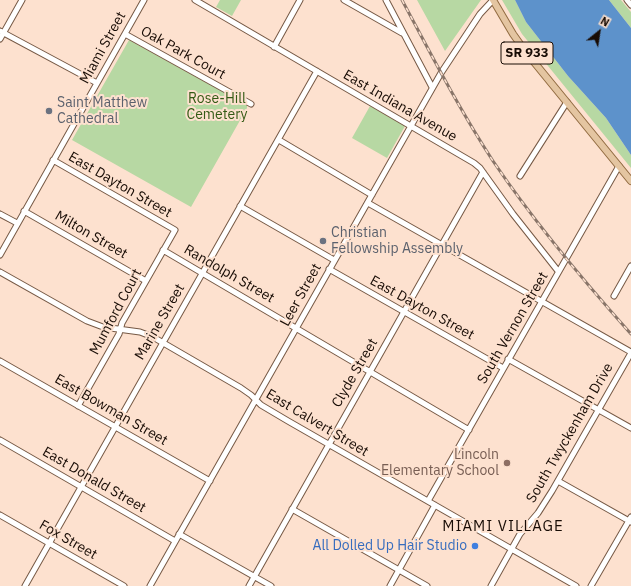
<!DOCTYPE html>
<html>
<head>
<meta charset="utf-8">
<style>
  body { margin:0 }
  #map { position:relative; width:631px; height:586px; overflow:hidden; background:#fde1cf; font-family:"IBM Plex Sans",sans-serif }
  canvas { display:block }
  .north { position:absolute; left:579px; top:12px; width:40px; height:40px; -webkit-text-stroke:3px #fde1cf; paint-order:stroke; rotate:30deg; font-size:11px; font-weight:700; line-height:16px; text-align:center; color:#180c05 }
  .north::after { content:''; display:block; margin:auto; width:14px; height:18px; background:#180c05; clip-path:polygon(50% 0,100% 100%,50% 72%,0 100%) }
</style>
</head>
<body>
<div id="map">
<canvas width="631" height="586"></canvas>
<div class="north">N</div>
</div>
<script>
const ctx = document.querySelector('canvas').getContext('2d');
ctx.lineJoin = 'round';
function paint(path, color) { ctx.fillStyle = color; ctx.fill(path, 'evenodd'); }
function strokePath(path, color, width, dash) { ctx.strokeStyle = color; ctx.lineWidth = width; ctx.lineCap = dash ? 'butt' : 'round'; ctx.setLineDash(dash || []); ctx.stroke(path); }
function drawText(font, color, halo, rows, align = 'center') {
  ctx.font = font + ' "IBM Plex Sans",sans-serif'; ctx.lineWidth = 4; ctx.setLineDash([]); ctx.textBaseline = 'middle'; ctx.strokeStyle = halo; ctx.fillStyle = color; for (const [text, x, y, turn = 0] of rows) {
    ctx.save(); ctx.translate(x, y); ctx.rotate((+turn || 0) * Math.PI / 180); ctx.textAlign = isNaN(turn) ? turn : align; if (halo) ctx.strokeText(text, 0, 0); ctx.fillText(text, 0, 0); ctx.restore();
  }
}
paint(new Path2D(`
  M220,0H241L232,16L216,7Z
  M417,0H481L445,51Z
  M502,0H515L526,22L568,76L606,118L631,155V168L522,34Z
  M609,0H621L631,12V28Z
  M129,40L247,105V108L191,207L72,140Z
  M370,106L405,126L387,158L352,138Z`), '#b7d8a3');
paint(new Path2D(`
  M515,0H609L631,28V155L606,118L568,76L526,22Z`), '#5d92cb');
const minor = new Path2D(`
  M195,0L474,163L480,168L513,214L558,271
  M344,0L402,33
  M386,0L432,87
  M627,0L631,5
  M0,31L97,83
  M125,34L251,104
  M0,39L22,0
  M274,47L300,0
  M279,140L372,195
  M53,160L175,230L122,323L119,334L78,406
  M520,176L567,102
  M368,203L631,352
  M240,206L334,260
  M24,211L146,281
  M0,214L17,223
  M163,250L469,430
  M0,255L144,0
  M329,269L503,368
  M0,272L87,321L103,327L140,332L153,337L241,388L251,395L261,405L288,421L576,586
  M614,296L631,266
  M508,359L631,428
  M0,361L210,481
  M0,440L175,541
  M558,481L631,522
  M428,501L619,166
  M292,509L427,586
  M0,515L124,586
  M179,534L271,586
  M25,586L317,71
  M150,586L441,73L480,14L493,0
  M249,586L483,172
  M390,586L435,505
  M491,586L520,534L538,513L552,491L631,353
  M591,586L631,517`);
const major = new Path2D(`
  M493,0L513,34L525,51L631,181`);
strokePath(minor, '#765945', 7);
strokePath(major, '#916b41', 8);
strokePath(minor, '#fff', 5);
strokePath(major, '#e4c5a1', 6);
const rail = new Path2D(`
  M402,0C431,54 459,109 493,161C535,223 581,278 631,334`);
strokePath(rail, '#897569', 3);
strokePath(rail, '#fde1cf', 1.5, [4.5]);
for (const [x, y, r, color] of [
  [49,111,4,"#6b7280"],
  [323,241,4,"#6b7280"],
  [507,463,4,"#8d6e63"],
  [475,546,4,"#3f7fe0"]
]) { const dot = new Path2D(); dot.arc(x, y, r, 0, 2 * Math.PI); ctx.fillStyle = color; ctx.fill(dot); strokePath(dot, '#fde1cf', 1.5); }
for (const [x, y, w] of [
  [527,53,52]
]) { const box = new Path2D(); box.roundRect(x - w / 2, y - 11, w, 22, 3); ctx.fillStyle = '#fde1cf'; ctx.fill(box); strokePath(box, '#180c05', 1); }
drawText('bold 13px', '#180c05', null, [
  ["SR 933",527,53]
]);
drawText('14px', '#180c05', '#fde1cf', [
  ["Miami Street",103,48,-61],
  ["Oak Park Court",183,53,29],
  ["East Indiana Avenue",400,106,30],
  ["East Dayton Street",120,185,30],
  ["Milton Street",91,235,30],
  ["Randolph Street",229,274,30],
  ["Leer Street",301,295,-61],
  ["East Dayton Street",422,308,29],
  ["Mumford Court",116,312,-62],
  ["Marine Street",160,322,-60],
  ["South Vernon Street",513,328,-60],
  ["Clyde Street",355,373,-60],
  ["East Bowman Street",111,410,30],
  ["East Calvert Street",317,423,31],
  ["South Twyckenham Drive",570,433,-60],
  ["East Donald Street",94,480,30],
  ["Fox Street",68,540,30]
]);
drawText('14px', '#345a15', '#fde1cf', [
  ["Rose-Hill",217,99],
  ["Cemetery",217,115]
]);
drawText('14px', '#5b616d', '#fde1cf', [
  ["Saint Matthew",57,103],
  ["Cathedral",57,119],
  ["Christian",331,233],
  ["Fellowship Assembly",331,249]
], 'left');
drawText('14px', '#785e54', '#fde1cf', [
  ["Lincoln",499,455],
  ["Elementary School",499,471]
], 'right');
drawText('14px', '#366cbe', '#fde1cf', [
  ["All Dolled Up Hair Studio",467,546]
], 'right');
ctx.letterSpacing = '1px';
drawText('15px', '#180c05', '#fde1cf', [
  ["MIAMI VILLAGE",503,527]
]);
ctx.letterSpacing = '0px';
</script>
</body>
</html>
